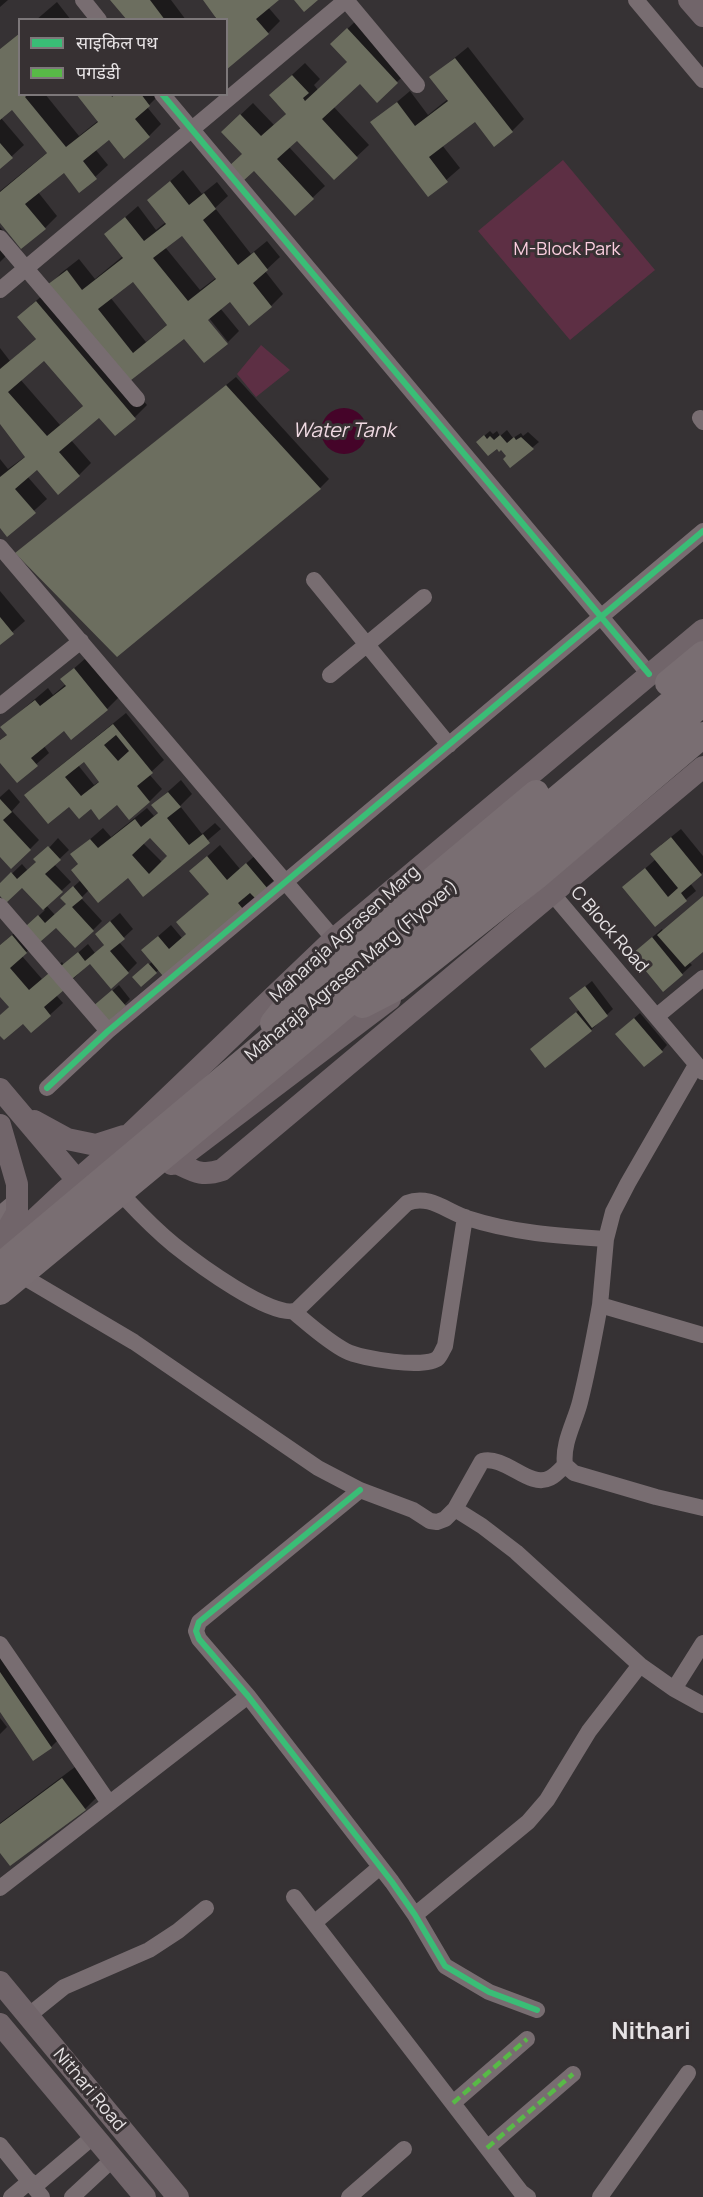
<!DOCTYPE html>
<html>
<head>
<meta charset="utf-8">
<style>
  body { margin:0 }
  #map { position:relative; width:703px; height:2197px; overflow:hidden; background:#363234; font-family:Manrope,"Noto Sans Devanagari",sans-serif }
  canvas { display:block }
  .legend { position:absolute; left:18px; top:18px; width:210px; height:78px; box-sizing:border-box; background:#373133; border:2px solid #7d787a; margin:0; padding:8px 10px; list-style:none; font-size:18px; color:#e6e2e4 }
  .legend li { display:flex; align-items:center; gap:12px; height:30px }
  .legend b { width:30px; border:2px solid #7d787a }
</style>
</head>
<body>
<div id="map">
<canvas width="703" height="2197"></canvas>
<ul class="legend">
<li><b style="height:8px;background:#3abd76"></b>साइकिल पथ</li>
<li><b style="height:8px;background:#58b947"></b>पगडंडी</li>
</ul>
</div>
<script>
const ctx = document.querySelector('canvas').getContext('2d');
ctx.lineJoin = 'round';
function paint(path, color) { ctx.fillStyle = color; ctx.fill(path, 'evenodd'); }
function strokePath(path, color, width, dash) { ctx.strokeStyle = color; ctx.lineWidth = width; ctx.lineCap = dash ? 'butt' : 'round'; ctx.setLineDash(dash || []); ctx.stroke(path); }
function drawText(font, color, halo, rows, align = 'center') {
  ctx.font = font + ' Manrope,sans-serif'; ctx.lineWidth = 6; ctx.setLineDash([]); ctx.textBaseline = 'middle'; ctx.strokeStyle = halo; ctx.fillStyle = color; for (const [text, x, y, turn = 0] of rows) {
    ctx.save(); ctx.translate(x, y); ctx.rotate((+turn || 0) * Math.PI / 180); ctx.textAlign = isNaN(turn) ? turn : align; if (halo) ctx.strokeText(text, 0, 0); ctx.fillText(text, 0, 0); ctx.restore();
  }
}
paint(new Path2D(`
  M563,160L655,270L570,340L478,231Z
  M261,345L290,370L256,397L237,374Z`), '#5d2f44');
paint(new Path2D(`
  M321 431a23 23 0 1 1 46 0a23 23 0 1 1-46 0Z`), '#450429');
paint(new Path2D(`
  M0,0H8L0,7Z
  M112,0H171L186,20H129Z
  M205,0H277L268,7L280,21L268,33L226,20H212L217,16Z
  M57,2L71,20H36Z
  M360,17L410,70L377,100L360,82L333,106L369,145L334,178L297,139L289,147L325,186L295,214L243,154L235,120L253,103L274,125L287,113L283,83L305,63L320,79L314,85L318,90L349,62L344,32Z
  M20,33V94H45L79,136L99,120L78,94H160L147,107L161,124L149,136L109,138L95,149L108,165L80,191L64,171L38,192L57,216L45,228L0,220V191L48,152L12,108L1,118L24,145L0,167V49Z
  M468,47L524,119L512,131L475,120L442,145L460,168L429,195L372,123L410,91L428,115L448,99L431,77Z
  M183,170L202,194L217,182L228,196L215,208L251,254L267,241L280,257L265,271L283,294L271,306L231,300L220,308L239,331L228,342L205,313L184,337L127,382L147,405L135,417L99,416L71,440L91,463L79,475L58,493L37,468L27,476L47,499L7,535L0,526V459L8,469L26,456L0,421V348L10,361L37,338L31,305L49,290V286L61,273L79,259L95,279L123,256L106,234L138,206L156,230L166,222L149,200ZM182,234L217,277L200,290L165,247ZM133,280L168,324L146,342L110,297ZM44,359L84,405L60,425L20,379Z
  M0,227L16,246L0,262Z
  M236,377L329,479L320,488L17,553Z
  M507,430L513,438L521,433L523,436L528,432L539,442L510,466L508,456L501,448L497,447L488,454L484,436L490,431L493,434L497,431L500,436Z
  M0,591L25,621L0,643Z
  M87,657L119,697L107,709L64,729L44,746L49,753L17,781L0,761V740L8,734L2,727L48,688L53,695L66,684L62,679Z
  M126,713L164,760L149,774L162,789L150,801L129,817L118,803L91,807L69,805L26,795L39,783ZM84,760L100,781L94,785L78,765Z
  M181,780L192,794L180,806L202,834L215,823L221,829L143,895L128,876L89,890L81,898L102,921L93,930L56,925L22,956L42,979L62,962L64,965L88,944L95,953L105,944L106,925L120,913L133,929L119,942L137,963L128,972L91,962L56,995L63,1003L32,1031L23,1022L0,1033V1016L10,1006L0,994V945L25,924L27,927L45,910L22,886L0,894V885L22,864L28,871L58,838L69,850L54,864L71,882L46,905L55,915L67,904L71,889L81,880L80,864L72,855L103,828L111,837L147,808L154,816L159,812L153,805ZM150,836L169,856L162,862L143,843Z
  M9,789L20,802L12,811L39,840L30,849L0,855V797Z
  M681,829L703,856V872L690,883L696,891L655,925L624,887L656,859L661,845Z
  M220,845L240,869L259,852L279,876L242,908L156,972L134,977L153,961L156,938L171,925L182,938L187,933L178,922L210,893L191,871Z
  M703,897V950L689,962L692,965L682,974L643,945L662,929L663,931Z
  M592,981L613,1009L591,1030L532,1049L580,1009L577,993Z
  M119,985L130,999L124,1005L100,1001Z
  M640,1013L667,1045L662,1051L623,1028Z
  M0,1642L63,1735L51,1747L0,1709Z
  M0,1718L7,1727L0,1734Z
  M75,1767L97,1797L85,1809L0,1851V1823Z`), '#0007');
paint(new Path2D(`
  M110,0H150L165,20H127Z
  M203,0H279L256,19L269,34L226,70V20H215L216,18Z
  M294,0H318L304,12Z
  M347,28L398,83L377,103L360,84L322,119L358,158L334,180L297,141L277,159L314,199L295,216L254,171L242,182L228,167L242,154L221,132L240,114L261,136L286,114L269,95L292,75L309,93L303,98L305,101L347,62L330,44Z
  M20,33V94H28L25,97L66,147L98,122L76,94H111L112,97L115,94H141L150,106L135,119L150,137L124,159L109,140L83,161L97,179L79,193L64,173L25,204L46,229L21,249L0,223V192L47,153L12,110L0,120V49Z
  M455,58L513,132L494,147L475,122L429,157L448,182L428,197L370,122L397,102L415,126L448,101L429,77Z
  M0,143L13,158L0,169Z
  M170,181L189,205L204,193L216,209L203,220L238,265L254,252L268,270L253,283L272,307L249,326L230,302L208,320L228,344L204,363L184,339L126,384L47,285L67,270L82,290L123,258L104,234L125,217L144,241L166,224L147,200ZM182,236L216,279L188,301L153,258ZM133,282L167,325L133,353L98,309Z
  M36,301L136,419L115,436L99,418L59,452L80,476L58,495L37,470L15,489L36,513L7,537L0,528V477L25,457L0,424V369L36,339L17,317ZM44,361L83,406L47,436L8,392Z
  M226,385L321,489L117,657L15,553Z
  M484,435L487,439L490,436L494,440L500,435L507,443L514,437L516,440L521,437L534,449L510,468L503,459L506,456L501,450L499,452L497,449L488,456L476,442Z
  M0,617L14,634L0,645Z
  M74,668L108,710L71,740L64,731L31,758L38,766L17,783L0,763V740L7,735L0,727L35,700L40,706L66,686L60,679Z
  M113,724L153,773L137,786L150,802L129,820L117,805L99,820L91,809L79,819L69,807L48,824L24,795ZM116,735L129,751L118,761L104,745ZM84,762L99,782L81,796L65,777Z
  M168,792L181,807L167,818L189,845L203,834L210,843L143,897L128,878L98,903L71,870L78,864L70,854L90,839L98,848L135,819L141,827L158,813L151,805ZM150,838L167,856L149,874L132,855Z
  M0,799L12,812L3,820L31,850L11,869L0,857Z
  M671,837L702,875L681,893L687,901L655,927L622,887L645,868L668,897L678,888L650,854Z
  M48,846L61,860L45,874L63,892L43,910L22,888L6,903L0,896V883L11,872L17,879L36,862L33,859Z
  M207,856L227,880L246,863L268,889L256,899L250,893L238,903L243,909L163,976L141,950L158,936L169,949L186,934L176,922L209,894L189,871Z
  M73,886L83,898L72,907L94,931L75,948L56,928L40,942L26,926L38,915L45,923L66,904L60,898Z
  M703,896V952L685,967L657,935Z
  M110,921L125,939L110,951L129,973L111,989L90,964L72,979L61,966L78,952L85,961L104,945L95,934Z
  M12,935L27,953L10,968L29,990L49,973L64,990L44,1007L51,1016L31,1033L23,1024L4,1040L0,1036V1015L9,1007L0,997V945Z
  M652,937L683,975L663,992L632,954Z
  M148,963L157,973L141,987L132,977Z
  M585,986L608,1016L592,1028L569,998Z
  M112,990L126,1006L106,1023L92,1007Z
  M576,1012L592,1031L545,1068L530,1049Z
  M634,1018L663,1052L644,1067L615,1034Z
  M0,1672L52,1748L33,1761L0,1712Z
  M62,1778L86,1810L10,1866L0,1853V1824Z`), '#6c6e5f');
strokePath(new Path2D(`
  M83,0L99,20
  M346,0L417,85
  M636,0L703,80
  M162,94L649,674
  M0,238L137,399
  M0,290L346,0
  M700,418L703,422
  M0,547L334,939
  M314,580L449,745
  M330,675L424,597
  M0,706L81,641
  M545,885L703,1072
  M0,906L108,1031
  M657,1016L703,978
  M696,1065L628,1183L613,1212L606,1239L600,1305L703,1335
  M47,1088L108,1031L703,531
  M127,1200C142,1216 157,1231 174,1245C194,1261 274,1321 297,1310L407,1203C429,1194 446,1211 467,1218C513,1233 558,1236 606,1239
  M0,1214L17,1200
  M29,1280L134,1342L318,1468L360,1490L413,1510L430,1521L437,1522L445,1519L455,1509L482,1461C506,1455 529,1489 550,1478C556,1475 561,1469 565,1465
  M600,1305C594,1338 588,1370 580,1402C575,1422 562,1443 565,1465L574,1473L656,1497L703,1508
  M294,1312C311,1326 327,1341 346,1351C361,1359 426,1369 438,1358C441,1355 443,1349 445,1346L465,1217
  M360,1490L199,1622L196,1631L199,1639L248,1696L392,1882L415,1915L445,1966L489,1992L537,2010
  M455,1509L482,1526L516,1552L640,1665L674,1689L703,1705
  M0,1644L109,1803
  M674,1689L703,1643
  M0,1888L248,1696
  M294,1897L521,2192L528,2197
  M415,1915L528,1822L547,1800L589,1731L640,1665
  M314,1923L380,1867
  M28,2016L64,1987L149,1950L178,1931L206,1908
  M453,2103L527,2039
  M0,2145L42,2197
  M487,2148L573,2074
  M34,2187L94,2136
  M11,2197L30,2181
  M72,2197L113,2159
  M349,2197L404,2149
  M600,2197L688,2073`), '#786d71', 16);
strokePath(new Path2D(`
  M689,0L703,16
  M0,1089L77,1180
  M34,1121L67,1139L96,1145L124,1136
  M0,1125L17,1184V1213L0,1242
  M175,1162C194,1171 201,1177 222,1170L703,767
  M172,1164L390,999
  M1,1251L66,1190L129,1135L334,939L703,630
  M0,1982L178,2197
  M0,2024L145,2197`), '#71656a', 22);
strokePath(new Path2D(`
  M668,683L703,654
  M363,1005L396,988L537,876L703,735
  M273,1023L296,994L536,793
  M0,1266L703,676
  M0,1292L319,1028L703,703`), '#796e72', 26);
strokePath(new Path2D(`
  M453,2103L527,2039
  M487,2148L573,2074`), '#58b947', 4.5, [9, 4.5]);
strokePath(new Path2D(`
  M162,94L649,674
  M47,1088L108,1031L703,531
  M360,1490L199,1622L196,1631L199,1639L248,1696L392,1882L415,1915L445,1966L489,1992L537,2010`), '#3abd76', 6);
drawText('18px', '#fbcedf', '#373133', [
  ["M-Block Park",567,250]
]);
drawText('18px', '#e6e2e4', '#373133', [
  ["C Block Road",609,930,49],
  ["Maharaja Agrasen Marg",345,934,-42],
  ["Maharaja Agrasen Marg (Flyover)",352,971,-40],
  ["Nithari Road",89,2090,50]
]);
drawText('italic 20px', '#f1dae3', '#373133', [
  ["Water Tank",344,431]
]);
drawText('bold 24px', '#e6e2e4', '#373133', [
  ["Nithari",651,2032]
]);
</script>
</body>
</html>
